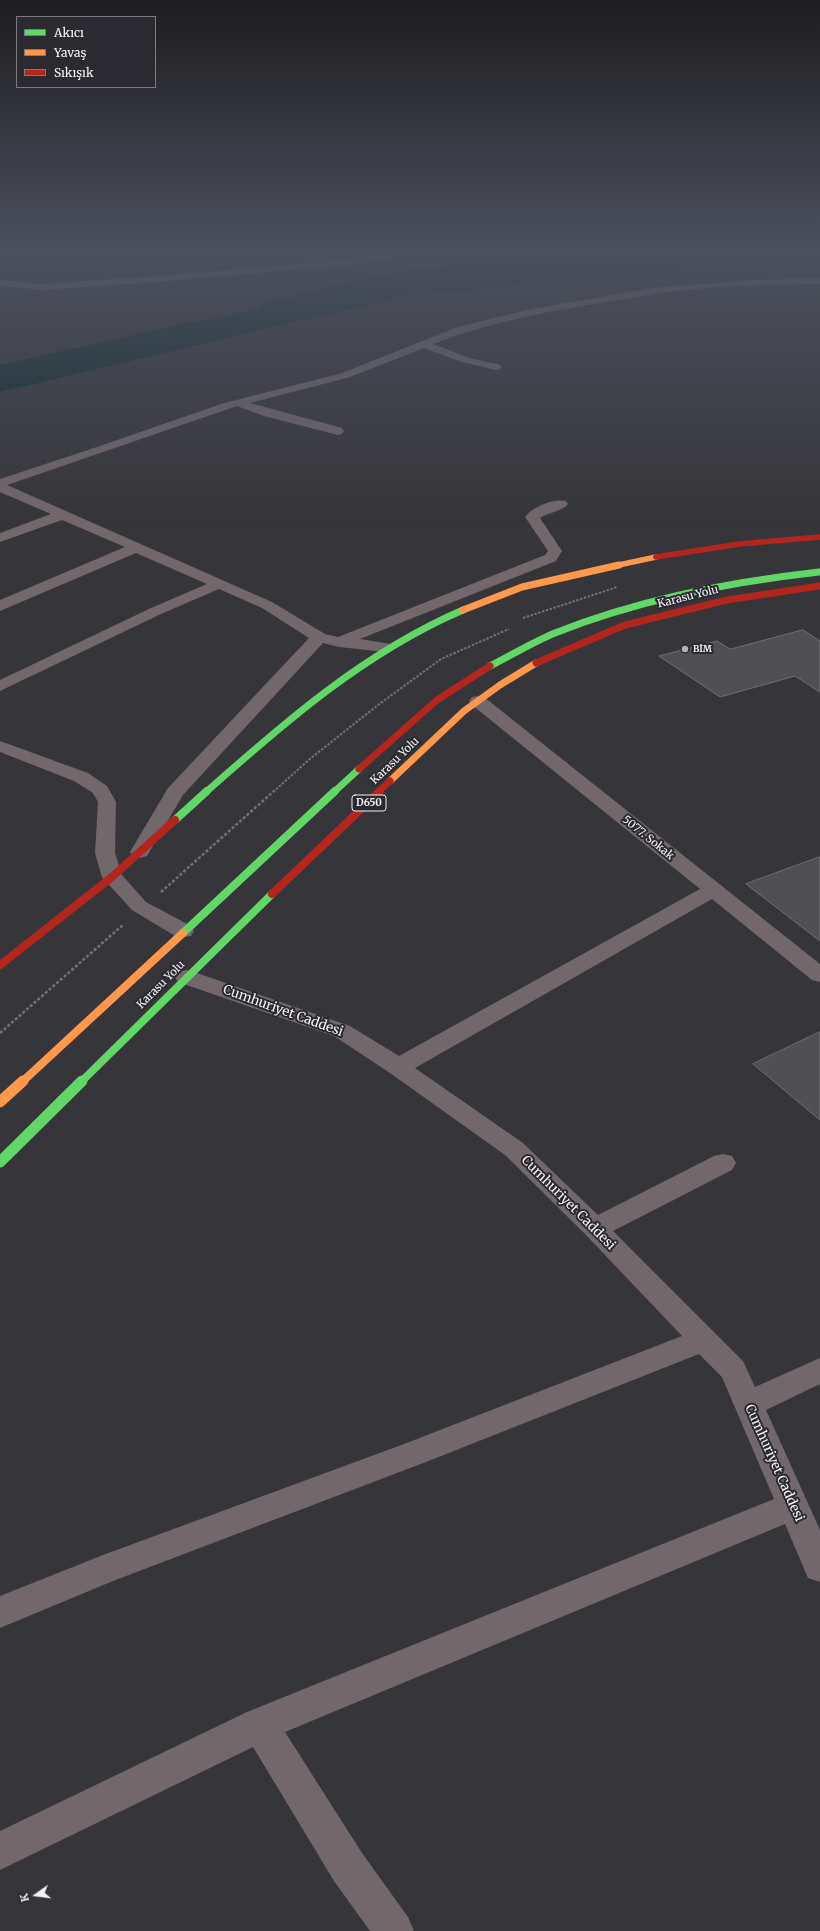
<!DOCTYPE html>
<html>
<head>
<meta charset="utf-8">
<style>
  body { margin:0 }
  #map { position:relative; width:820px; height:1931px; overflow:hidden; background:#363539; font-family:Merriweather,serif }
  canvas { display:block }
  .legend { position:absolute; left:16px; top:16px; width:140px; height:72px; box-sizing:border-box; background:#2b2a30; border:1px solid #7b7a80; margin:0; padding:5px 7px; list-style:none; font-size:12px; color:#f3f2f7 }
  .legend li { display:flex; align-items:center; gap:8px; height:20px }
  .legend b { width:20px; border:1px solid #7b7a80 }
  .north { position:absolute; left:16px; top:1875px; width:40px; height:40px; -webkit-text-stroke:3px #2b2a30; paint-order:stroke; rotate:256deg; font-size:11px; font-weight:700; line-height:16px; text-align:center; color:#f3f2f7 }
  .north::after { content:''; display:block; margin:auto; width:14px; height:18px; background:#f3f2f7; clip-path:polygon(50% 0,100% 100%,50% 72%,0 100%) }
</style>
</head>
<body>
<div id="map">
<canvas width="820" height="1931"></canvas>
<ul class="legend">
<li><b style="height:5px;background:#63d668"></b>Akıcı</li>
<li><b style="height:5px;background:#ff974d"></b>Yavaş</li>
<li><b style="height:5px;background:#b3261e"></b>Sıkışık</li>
</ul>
<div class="north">K</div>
</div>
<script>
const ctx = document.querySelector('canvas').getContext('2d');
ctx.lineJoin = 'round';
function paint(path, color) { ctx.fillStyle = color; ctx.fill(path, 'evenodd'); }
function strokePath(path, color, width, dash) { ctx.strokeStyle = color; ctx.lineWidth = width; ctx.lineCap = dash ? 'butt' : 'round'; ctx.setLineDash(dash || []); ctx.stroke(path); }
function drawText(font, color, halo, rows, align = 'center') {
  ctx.font = font + ' Merriweather,serif'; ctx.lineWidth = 4; ctx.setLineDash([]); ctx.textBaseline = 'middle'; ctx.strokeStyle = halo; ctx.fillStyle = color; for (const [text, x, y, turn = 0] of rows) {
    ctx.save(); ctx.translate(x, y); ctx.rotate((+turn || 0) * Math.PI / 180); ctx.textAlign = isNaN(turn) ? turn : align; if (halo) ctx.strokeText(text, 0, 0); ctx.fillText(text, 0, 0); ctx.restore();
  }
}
paint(new Path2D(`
  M533,253H820V262L762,264L693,270L570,277L458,292H441L430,290H421L413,294L0,392V365L174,326L182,323L215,319L235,313L246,312L256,309L264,302L288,298L377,275Z`), '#0e292c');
const building = new Path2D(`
  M803,630L820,641V692L795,676L720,697L659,656L717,641L730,649Z
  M820,857V941L746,884Z
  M820,1032V1120L753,1064Z`);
paint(building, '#504f52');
strokePath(building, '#706f72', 1);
strokePath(new Path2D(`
  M523,618L617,587
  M273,792L311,758L378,705L441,659L509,629`), '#777073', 2, [2.5, 1.5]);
strokePath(new Path2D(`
  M161,892L274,791
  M0,1033L124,924`), '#777073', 2.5, [3, 2]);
paint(new Path2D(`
  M387,253H406L402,256L352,265L145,283L42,290L0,286V280L42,284L145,277L352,259Z
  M820,278V284C767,285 713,286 660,293C634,297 608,302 582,306C531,315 481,325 433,344L469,358L500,365L501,367L500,369L496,370L462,362L424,348L350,377L250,403L342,428L344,431L342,434L338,435L264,416L237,406L7,485L272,602L325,634L338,637L545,555L548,551L525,517C532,507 554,498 566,501L568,504C563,511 547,513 540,518L562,551L556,561L360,639L391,644L393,647L391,650L385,652L339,647L323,643L183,795L147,856L140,858L133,856L130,852L168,788L309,638L262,608L219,589L161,614L0,691V680L151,608L207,584L136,553L0,611V600L125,547L62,520L0,542V533L51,514L0,492V479L100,446L221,404L342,373L455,328L494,318L536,308L661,287L753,280Z
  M478,696L484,697L820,964V982L812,980L712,899L415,1068L523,1143L598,1215L714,1156L723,1154L732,1156L736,1163L732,1170L613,1231L743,1361L755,1387L820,1358V1384L766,1410L820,1530V1582L808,1578L785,1524L285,1732L362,1853L408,1917L414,1931H370L334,1881L253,1747L0,1870V1831L247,1712L774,1499L722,1377L699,1354L426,1462L113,1581L0,1628V1596L103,1555L404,1444L682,1336L586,1235L505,1155L390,1073L334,1036L178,982L175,977L178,972L186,970L194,972L350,1026L399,1056L700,889L472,705L469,701L472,697Z
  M0,741L88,773L107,786L116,802L115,853L122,875L146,902L191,926L194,931L191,936L183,937L175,936L132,910L102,877L95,853L98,802L93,793L74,781L0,752Z`), '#72676b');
strokePath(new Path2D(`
  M490,666C512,655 533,642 555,633C640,599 729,582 819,572
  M206,792C285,722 365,652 463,610
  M334,792L359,769`), '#63d668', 7);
strokePath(new Path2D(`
  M175,820L207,791
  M183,933L335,791
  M81,1082L272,894`), '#63d668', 8);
strokePath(new Path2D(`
  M0,1162L82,1081`), '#63d668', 11);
strokePath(new Path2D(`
  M614,566L656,557`), '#ff974d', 5.5);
strokePath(new Path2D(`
  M463,610L522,587L619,565
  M390,781L464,711L500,685L536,663`), '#ff974d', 7);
strokePath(new Path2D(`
  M22,1082L183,933`), '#ff974d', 8);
strokePath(new Path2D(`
  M0,1102L23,1081`), '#ff974d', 11);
strokePath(new Path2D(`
  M656,557L739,544L820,537`), '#b3261e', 5.5);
strokePath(new Path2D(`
  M536,663L625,625L727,600L820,586
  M359,769L437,700L490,666
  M378,792L390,781`), '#b3261e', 7);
strokePath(new Path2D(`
  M272,894L380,791
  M0,965L112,877L175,820`), '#b3261e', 8);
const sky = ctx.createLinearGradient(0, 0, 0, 523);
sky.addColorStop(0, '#1e1d1f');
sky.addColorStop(0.48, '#4c515f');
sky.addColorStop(1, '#4c515f00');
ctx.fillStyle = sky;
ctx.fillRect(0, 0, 820, 523);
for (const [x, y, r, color] of [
  [685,649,4,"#b1b0b4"]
]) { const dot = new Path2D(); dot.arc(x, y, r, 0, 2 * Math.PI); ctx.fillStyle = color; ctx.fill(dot); strokePath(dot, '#2b2a30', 1.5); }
drawText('bold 9px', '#f3f2f7', '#2b2a30', [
  ["BİM",693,649]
], 'left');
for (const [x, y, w] of [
  [369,803,34]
]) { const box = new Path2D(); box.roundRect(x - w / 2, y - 8, w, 16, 3); ctx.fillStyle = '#2b2a30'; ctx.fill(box); strokePath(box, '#f3f2f7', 1); }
drawText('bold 10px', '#f3f2f7', null, [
  ["D650",369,803]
]);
drawText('11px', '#f3f2f7', '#2b2a30', [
  ["Karasu Yolu",688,597,-14],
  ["Karasu Yolu",395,761,-44],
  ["5077. Sokak",648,838,39],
  ["Karasu Yolu",161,985,-45]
]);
drawText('13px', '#f3f2f7', '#2b2a30', [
  ["Cumhuriyet Caddesi",283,1011,20],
  ["Cumhuriyet Caddesi",568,1203,45],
  ["Cumhuriyet Caddesi",774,1463,66]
]);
</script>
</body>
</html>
